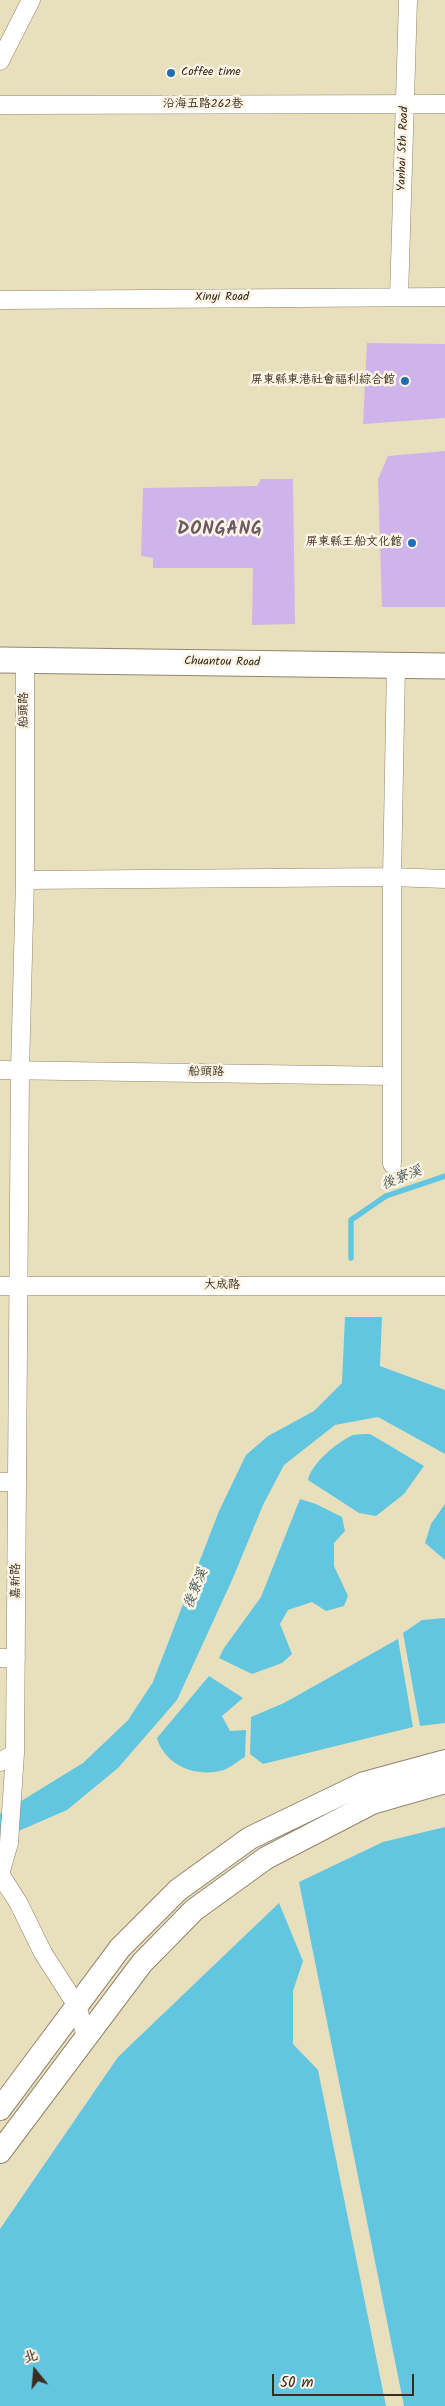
<!DOCTYPE html>
<html>
<head>
<meta charset="utf-8">
<style>
  body { margin:0 }
  #map { position:relative; width:445px; height:2406px; overflow:hidden; background:#e8e0bc; font-family:Kalam,"LXGW WenKai TC",sans-serif }
  canvas { display:block }
  .north { position:absolute; left:10px; top:2346px; width:50px; height:50px; -webkit-text-stroke:4px #fcf5e5; paint-order:stroke; rotate:343deg; font-size:14px; font-weight:700; line-height:20px; text-align:center; color:#3b2a1e }
  .north::after { content:''; display:block; margin:auto; width:18px; height:22px; background:#3b2a1e; clip-path:polygon(50% 0,100% 100%,50% 72%,0 100%) }
  .scale { position:absolute; left:272px; top:2374px; width:142px; height:22px; box-sizing:border-box; border:2px solid #3b2a1e; border-top:0; padding-left:6px; font-size:15px; line-height:18px; white-space:nowrap; color:#3b2a1e; -webkit-text-stroke:4px #fcf5e5; paint-order:stroke }
</style>
</head>
<body>
<div id="map">
<canvas width="445" height="2406"></canvas>
<div class="north">北</div>
<div class="scale">50 m</div>
</div>
<script>
const ctx = document.querySelector('canvas').getContext('2d');
ctx.lineJoin = 'round';
function paint(path, color) { ctx.fillStyle = color; ctx.fill(path, 'evenodd'); }
function strokePath(path, color, width, dash) { ctx.strokeStyle = color; ctx.lineWidth = width; ctx.lineCap = dash ? 'butt' : 'round'; ctx.setLineDash(dash || []); ctx.stroke(path); }
function drawText(font, color, halo, rows, align = 'center') {
  ctx.font = font + ' Kalam,"LXGW WenKai TC",sans-serif'; ctx.lineWidth = 5; ctx.setLineDash([]); ctx.textBaseline = 'middle'; ctx.strokeStyle = halo; ctx.fillStyle = color; for (const [text, x, y, turn = 0] of rows) {
    ctx.save(); ctx.translate(x, y); ctx.rotate((+turn || 0) * Math.PI / 180); ctx.textAlign = isNaN(turn) ? turn : align; if (halo) ctx.strokeText(text, 0, 0); ctx.fillText(text, 0, 0); ctx.restore();
  }
}
paint(new Path2D(`
  M345,1317H382L380,1366L445,1390V1454L378,1417L335,1425L284,1465L263,1505L233,1578L177,1700L118,1768L67,1810L0,1839V1814L83,1763L144,1705L219,1511L246,1455L268,1436L314,1411L342,1383Z
  M370,1434L424,1466L404,1494L376,1516L359,1513L308,1480C311,1464 337,1442 353,1435C358,1434 365,1434 370,1434Z
  M300,1499L316,1504L342,1517L345,1531L334,1543V1566L348,1596L344,1606L326,1611L312,1602L288,1610L280,1624L292,1654L282,1663L252,1674L219,1658L224,1648L261,1597Z
  M445,1504V1560L425,1543L431,1524Z
  M445,1618V1723L420,1726L403,1633L422,1620Z
  M398,1639L413,1727L263,1764L250,1754L251,1717L284,1703Z
  M209,1676L243,1698L222,1716L230,1731L246,1730L245,1757C238,1761 231,1767 224,1770C197,1778 165,1766 157,1738Z
  M445,1827V2406H404L299,1882L383,1842Z
  M279,1903L303,1961L293,1991V2044L318,2070L386,2406H0V2229L118,2057Z`), '#62c6e0');
strokePath(new Path2D(`
  M351,1258V1220L386,1196L445,1176
  M132,1719L153,1687`), '#62c6e0', 5.5);
paint(new Path2D(`
  M367,343L445,344V418L363,424Z
  M445,451V607H382L378,479L388,456Z
  M261,479H293L295,624L252,625L253,568H153V558L141,556L143,488L257,486Z`), '#ceb4eb');
const minor = new Path2D(`
  M0,61L31,0
  M0,105L445,104
  M399,297L408,0
  M0,300L445,297
  M25,880L392,877L445,879
  M0,1070L392,1076
  M392,1164V877L396,666
  M0,1286H445
  M0,1482H17
  M0,1658H16
  M0,1762L15,1753
  M0,1874L9,1843L15,1753L20,1070L25,880V660
  M0,1874L18,1902L43,1953L77,2006L86,2036`);
const tertiary = new Path2D(`
  M0,2109L120,1948L178,1890L250,1838L364,1783L445,1761
  M0,2152L142,1963L194,1910L266,1858L372,1803L445,1782`);
const secondary = new Path2D(`
  M0,660L445,666`);
strokePath(minor, '#92856d', 19);
strokePath(tertiary, '#92856d', 24);
strokePath(secondary, '#92856d', 27);
strokePath(minor, '#fff', 18);
strokePath(tertiary, '#fff', 22);
strokePath(secondary, '#fff', 25);
for (const [x, y, r, color] of [
  [171,73,5,"#1f6fb2"],
  [405,381,5,"#1f6fb2"],
  [412,543,5,"#1f6fb2"]
]) { const dot = new Path2D(); dot.arc(x, y, r, 0, 2 * Math.PI); ctx.fillStyle = color; ctx.fill(dot); strokePath(dot, '#fcf5e5', 2); }
drawText('12px', '#3b2a1e', '#fcf5e5', [
  ["Coffee time",181,73,"left"],
  ["屏東縣東港社會福利綜合館",395,381],
  ["屏東縣王船文化館",402,543]
], 'right');
drawText('12px', '#3b2a1e', '#fcf5e5', [
  ["沿海五路262巷",203,105],
  ["Yanhai 5th Road",404,149,-88],
  ["Xinyi Road",222,298],
  ["Chuantou Road",222,663,1],
  ["船頭路",25,710,-90],
  ["船頭路",206,1073,1],
  ["大成路",222,1286],
  ["嘉新路",17,1581,-90]
]);
drawText('italic 14px', '#475958', '#fcf5e5', [
  ["後寮溪",402,1179,-21],
  ["後寮溪",197,1589,-68]
]);
ctx.letterSpacing = '1px';
drawText('bold 18px', '#6e5a66', '#fcf5e5', [
  ["DONGANG",220,531]
]);
ctx.letterSpacing = '0px';
</script>
</body>
</html>
